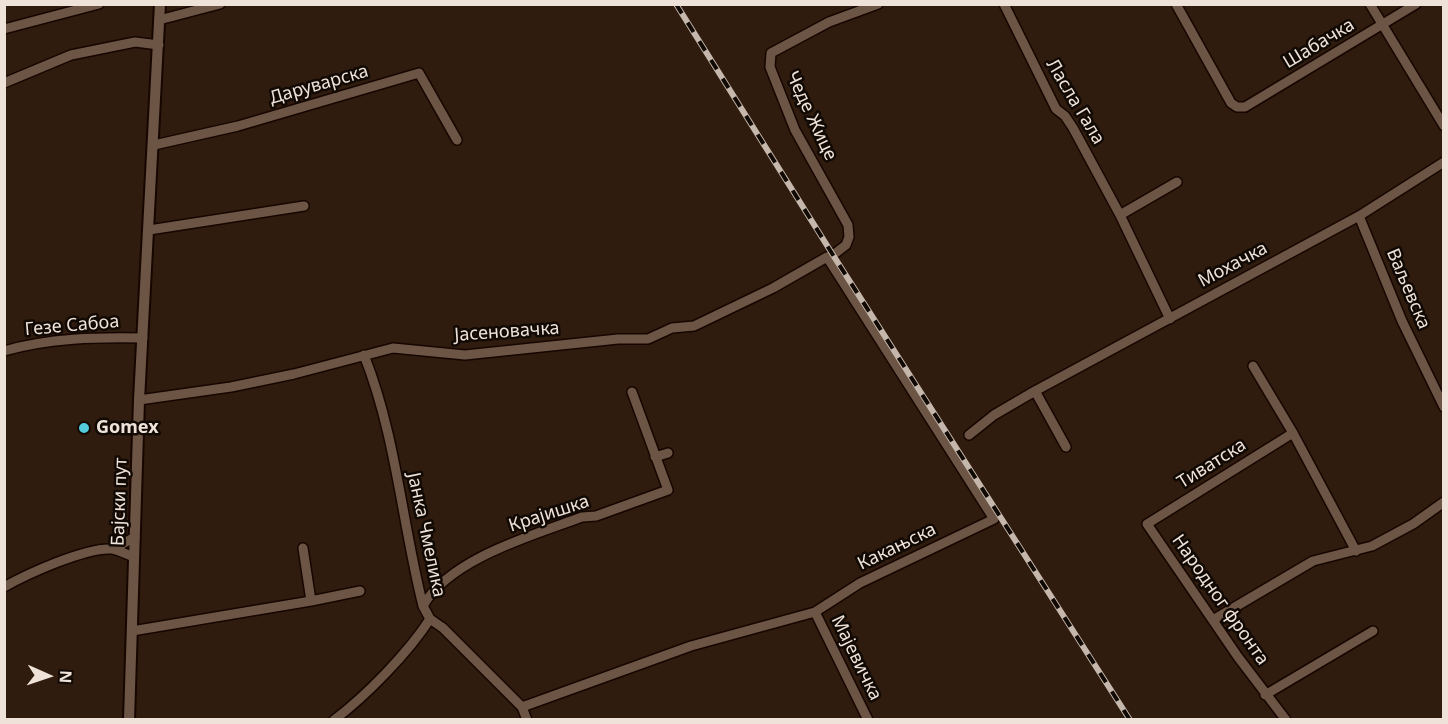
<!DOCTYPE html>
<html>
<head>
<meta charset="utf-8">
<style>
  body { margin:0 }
  #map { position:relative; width:1448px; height:724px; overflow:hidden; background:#2f1c0e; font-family:"Noto Sans",sans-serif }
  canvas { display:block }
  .frame { position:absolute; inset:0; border:6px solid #efe2d8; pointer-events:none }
  .north { position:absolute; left:18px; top:646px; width:60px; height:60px; -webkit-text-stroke:4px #110904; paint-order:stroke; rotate:93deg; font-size:16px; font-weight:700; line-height:24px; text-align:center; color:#efe2d8 }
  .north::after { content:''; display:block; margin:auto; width:21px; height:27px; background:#efe2d8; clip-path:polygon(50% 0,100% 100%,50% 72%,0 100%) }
</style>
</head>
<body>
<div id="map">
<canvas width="1448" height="724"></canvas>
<div class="frame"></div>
<div class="north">N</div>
</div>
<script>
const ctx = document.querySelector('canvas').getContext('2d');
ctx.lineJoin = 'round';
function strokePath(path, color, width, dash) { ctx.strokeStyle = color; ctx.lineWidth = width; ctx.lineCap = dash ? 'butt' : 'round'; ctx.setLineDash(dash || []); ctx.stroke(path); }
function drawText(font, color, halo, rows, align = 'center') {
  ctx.font = font + ' "Noto Sans",sans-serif'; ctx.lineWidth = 5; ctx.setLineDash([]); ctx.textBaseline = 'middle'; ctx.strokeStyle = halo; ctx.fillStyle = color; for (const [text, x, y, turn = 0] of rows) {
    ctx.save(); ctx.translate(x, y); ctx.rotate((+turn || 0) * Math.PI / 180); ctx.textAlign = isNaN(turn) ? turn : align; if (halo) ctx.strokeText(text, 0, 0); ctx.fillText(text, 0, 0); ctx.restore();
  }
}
const minor = new Path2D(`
  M1004,4L1056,109L1065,116L1073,128L1120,215L1170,319
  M1176,4L1231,103L1237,107H1245L1416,4
  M1370,4L1444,126
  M159,20L220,4
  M4,29L99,4
  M4,83L71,55L135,42L159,45
  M154,145L238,126L419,73L457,140
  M1120,215L1177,182
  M1359,216L1402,321L1444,407
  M149,230L304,206
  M4,351C49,338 97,337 143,338
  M364,355C396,435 402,523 423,606L430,619L443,628L522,707L527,720
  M1253,366L1293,433L1356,551
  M1035,391L1066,447
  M139,400L231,387L294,374L393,348L465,355L618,339H648L672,328L694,326L773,288L827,257L833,255L846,245L849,237L848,225L795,130L770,67L771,53L829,22L878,4
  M969,435L994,415L1035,391L1359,216L1444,162
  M655,457L668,453
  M303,548L311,601
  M113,549L135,537
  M4,587C27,574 86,547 112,549C119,550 128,555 134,557
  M423,606C449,559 533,535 582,517L596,516L668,490L632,392
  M815,612L868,720
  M1213,620L1313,561L1372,546L1413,524L1444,502
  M132,631L311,601L360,591
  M1265,695L1373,631
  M522,707L691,646L815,612L860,583L994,519L827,257
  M334,720C366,696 408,653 430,619
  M1286,720L1238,657L1147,524L1293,433`);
const tertiary = new Path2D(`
  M129,720L139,400L160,4`);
strokePath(minor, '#170600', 12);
strokePath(tertiary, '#170600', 14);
strokePath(minor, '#6c5545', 9);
strokePath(tertiary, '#6c5545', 10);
const rail = new Path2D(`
  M676,4L833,255L1130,720`);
strokePath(rail, '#c5b7ac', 6);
strokePath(rail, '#110904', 4, [11]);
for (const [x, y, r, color] of [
  [84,428,6,"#53cbda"]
]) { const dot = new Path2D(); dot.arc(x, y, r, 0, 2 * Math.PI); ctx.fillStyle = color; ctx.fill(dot); strokePath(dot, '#110904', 2); }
drawText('18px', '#efe2d8', '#110904', [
  ["Шабачка",1319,44,-31],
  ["Даруварска",319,85,-16],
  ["Ласла Гала",1075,102,59],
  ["Чеде Жице",811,116,65],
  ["Мохачка",1233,265,-28],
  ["Ваљевска",1408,289,67],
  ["Гезе Сабоа",72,326,-5],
  ["Јасеновачка",507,332,-4],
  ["Тиватска",1212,464,-32],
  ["Бајски пут",120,502,-88],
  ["Крајишка",549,514,-18],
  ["Јанка Чмелика",426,535,78],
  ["Какањска",897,547,-26],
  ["Народног фронта",1220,600,55],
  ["Мајевичка",856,658,64]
]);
drawText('bold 18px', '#efe2d8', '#110904', [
  ["Gomex",96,428]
], 'left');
</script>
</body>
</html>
